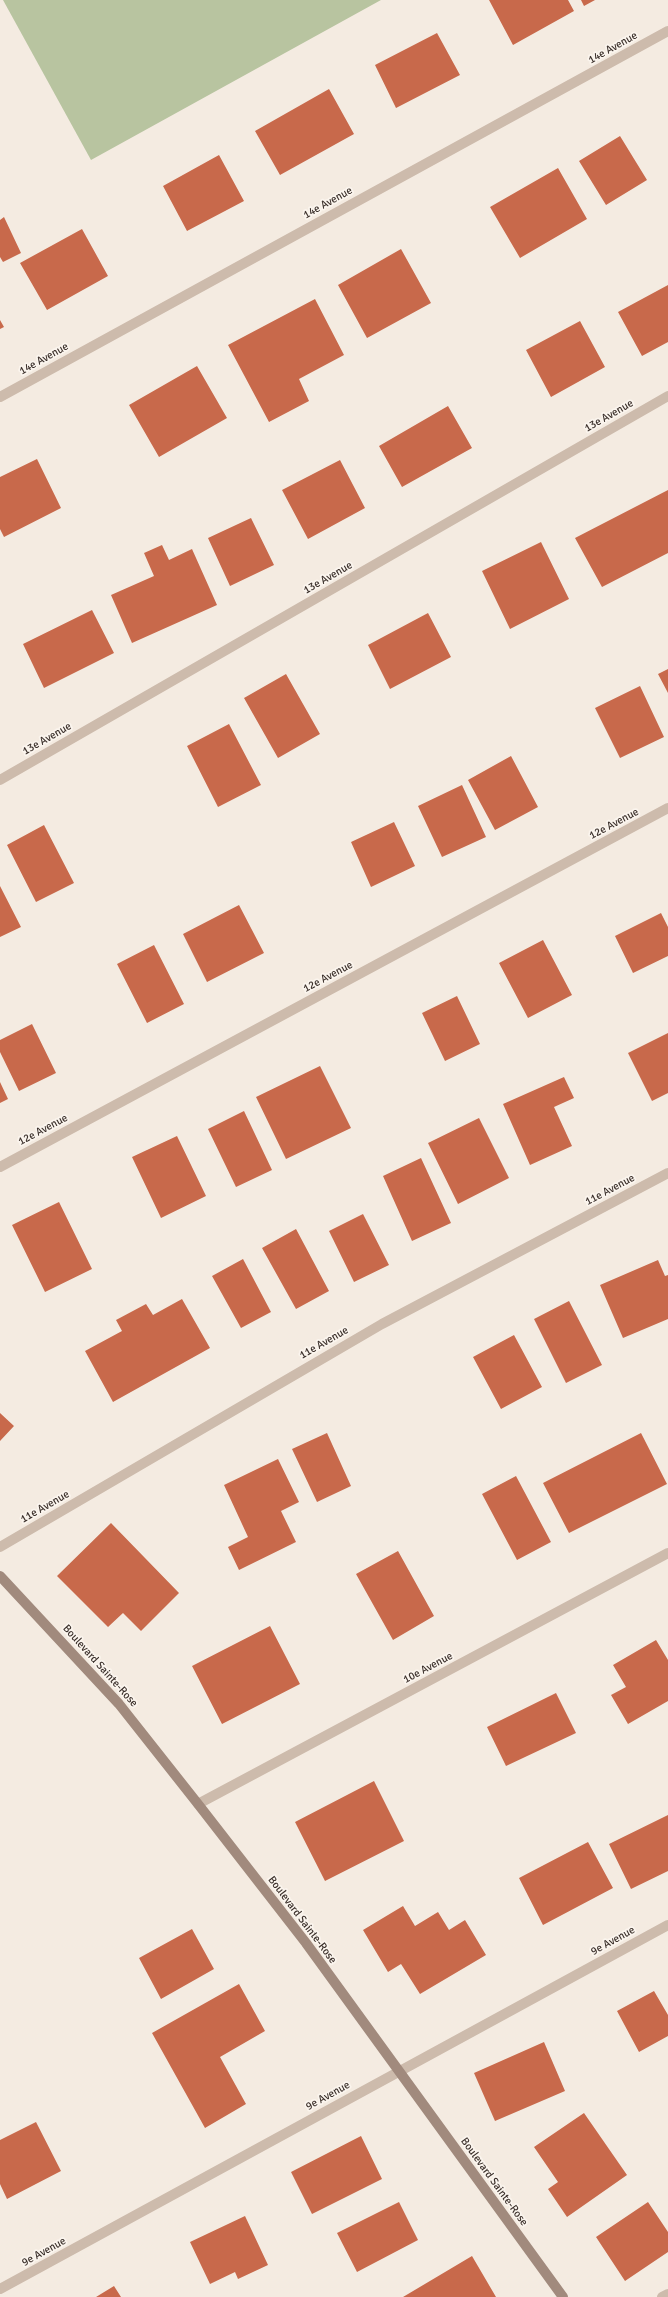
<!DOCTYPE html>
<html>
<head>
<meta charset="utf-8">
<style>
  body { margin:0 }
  canvas { display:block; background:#f4ebe1 }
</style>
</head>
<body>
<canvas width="668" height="2297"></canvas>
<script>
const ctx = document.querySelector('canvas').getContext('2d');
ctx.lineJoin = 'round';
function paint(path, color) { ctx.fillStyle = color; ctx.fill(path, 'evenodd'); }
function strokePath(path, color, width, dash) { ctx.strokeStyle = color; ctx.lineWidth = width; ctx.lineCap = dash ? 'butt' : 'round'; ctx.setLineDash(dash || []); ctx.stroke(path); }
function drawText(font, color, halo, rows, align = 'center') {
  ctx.font = font + ' Signika,sans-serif'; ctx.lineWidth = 3.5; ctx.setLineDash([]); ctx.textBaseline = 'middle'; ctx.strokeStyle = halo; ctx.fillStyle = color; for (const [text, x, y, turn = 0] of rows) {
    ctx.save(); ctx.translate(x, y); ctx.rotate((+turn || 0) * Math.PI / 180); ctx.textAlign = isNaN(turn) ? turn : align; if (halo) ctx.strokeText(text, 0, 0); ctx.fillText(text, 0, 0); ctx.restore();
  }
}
paint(new Path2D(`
  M3,0H381L91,160Z`), '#b8c4a0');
paint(new Path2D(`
  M489,0H568L574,11L513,45Z
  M581,0H595L584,6Z
  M437,33L460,75L396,108L375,65Z
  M329,89L354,134L280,175L255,131Z
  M620,136L647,180L606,205L579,161Z
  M219,155L244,201L187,231L163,186Z
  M558,168L587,219L520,258L490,207Z
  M4,217L21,253L3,262L0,257V220Z
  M82,229L108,276L47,310L20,263Z
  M401,249L431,303L367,338L338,285Z
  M668,285V342L642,356L618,312Z
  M315,299L344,355L299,379L309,401L269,422L228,345Z
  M0,320L4,327L0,329Z
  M580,321L605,367L551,397L526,350Z
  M197,366L227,418L159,457L129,405Z
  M448,406L472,448L402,487L379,446Z
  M37,459L61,508L4,537L0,529V477Z
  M340,460L365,508L308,539L282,490Z
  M668,490V553L602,587L575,538Z
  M251,518L274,565L230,586L208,538Z
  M541,542L569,599L510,629L482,571Z
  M162,545L169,560L192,549L217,605L132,643L111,595L154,576L144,553Z
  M92,610L114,653L44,688L23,644Z
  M428,613L451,657L390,689L368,645Z
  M668,669V693L658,674Z
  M286,674L320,734L278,758L244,698Z
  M640,686L664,737L620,758L595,708Z
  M229,724L261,785L218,807L187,746Z
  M511,756L538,807L495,830L468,780Z
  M462,785L486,837L442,857L418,806Z
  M394,822L415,866L371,887L351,842Z
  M44,825L74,883L36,902L7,845Z
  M0,886L21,927L0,937Z
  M239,905L264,953L207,982L183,934Z
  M661,913L668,927V956L633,973L615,936Z
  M543,940L572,995L528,1018L499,963Z
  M154,945L184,1004L147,1023L117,964Z
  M457,996L480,1044L445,1061L422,1013Z
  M32,1024L56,1073L19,1091L0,1052V1040Z
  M668,1033V1093L652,1101L628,1053Z
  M320,1066L351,1128L286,1159L256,1097Z
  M564,1077L574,1098L554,1107L572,1146L530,1165L503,1104Z
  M0,1082L8,1099L0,1103Z
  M244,1111L272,1170L236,1187L208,1129Z
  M479,1118L509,1178L458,1204L428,1143Z
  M177,1136L206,1196L161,1218L132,1157Z
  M421,1158L451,1223L412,1241L383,1176Z
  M59,1202L92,1269L45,1292L12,1225Z
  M363,1214L389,1265L354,1282L329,1231Z
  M296,1229L329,1291L296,1309L262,1248Z
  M243,1259L271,1312L241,1328L212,1276Z
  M658,1260L665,1276L668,1275V1319L623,1338L600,1285Z
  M182,1299L210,1348L113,1402L85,1351L122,1331L116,1320L146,1304L153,1315Z
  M569,1301L602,1365L566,1383L534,1319Z
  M514,1335L542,1387L501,1409L473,1357Z
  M0,1413L14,1426L0,1441Z
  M327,1433L351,1486L317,1502L292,1449Z
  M641,1433L667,1484L569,1533L543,1483Z
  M278,1459L299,1502L281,1511L296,1542L239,1570L228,1547L248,1537L224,1485Z
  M516,1476L551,1542L517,1560L482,1494Z
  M111,1523L179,1593L141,1631L123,1613L108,1627L57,1576Z
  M398,1551L434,1616L393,1640L356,1574Z
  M270,1626L300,1684L222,1724L192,1666Z
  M656,1640L668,1660V1701L628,1724L611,1695L626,1687L613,1665Z
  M556,1693L576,1733L506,1766L487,1727Z
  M374,1781L404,1841L325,1881L295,1822Z
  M668,1815V1871L631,1889L609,1844Z
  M588,1842L613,1888L543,1925L519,1878Z
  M403,1906L415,1926L438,1912L449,1930L465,1920L486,1955L420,1994L401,1964L388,1972L363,1930Z
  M192,1929L214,1969L161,1999L139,1958Z
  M239,1984L265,2031L220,2057L246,2104L205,2128L152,2033Z
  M654,1991L668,2015V2036L639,2052L617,2011Z
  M544,2042L565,2091L495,2121L474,2073Z
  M584,2113L627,2175L567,2217L548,2189L558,2182L534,2147Z
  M36,2122L61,2171L7,2199L0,2184V2140Z
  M361,2136L382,2179L312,2214L291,2172Z
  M399,2202L418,2240L357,2272L337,2233Z
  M648,2202L668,2232V2252L625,2281L596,2237Z
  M245,2216L268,2265L238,2279L235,2272L210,2284L190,2242Z
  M472,2256L496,2297H403Z
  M114,2286L121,2297H96Z`), '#c8694b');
strokePath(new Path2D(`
  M0,397L668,31
  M0,780L668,396
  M0,1167L668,808
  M0,1547L382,1324L668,1173
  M198,1804L668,1553
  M0,2289L668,1925
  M662,2297L668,2294`), '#cdbbac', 10);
strokePath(new Path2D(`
  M0,1576L119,1704L198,1804L306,1943L563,2297`), '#a18a7d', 10);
drawText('11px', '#3b302b', '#fbf5ee', [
  ["14e Avenue",613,48,-29],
  ["14e Avenue",328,203,-29],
  ["14e Avenue",44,359,-29],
  ["13e Avenue",609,416,-30],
  ["13e Avenue",328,578,-30],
  ["13e Avenue",47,739,-30],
  ["12e Avenue",614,824,-28],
  ["12e Avenue",328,977,-28],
  ["12e Avenue",43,1130,-28],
  ["11e Avenue",610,1190,-28],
  ["11e Avenue",324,1343,-30],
  ["11e Avenue",45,1507,-30],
  ["Boulevard Sainte-Rose",100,1666,48],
  ["10e Avenue",428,1668,-28],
  ["Boulevard Sainte-Rose",302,1920,53],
  ["9e Avenue",613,1941,-29],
  ["9e Avenue",328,2096,-29],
  ["Boulevard Sainte-Rose",494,2182,54],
  ["9e Avenue",44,2252,-29]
]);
</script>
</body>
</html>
